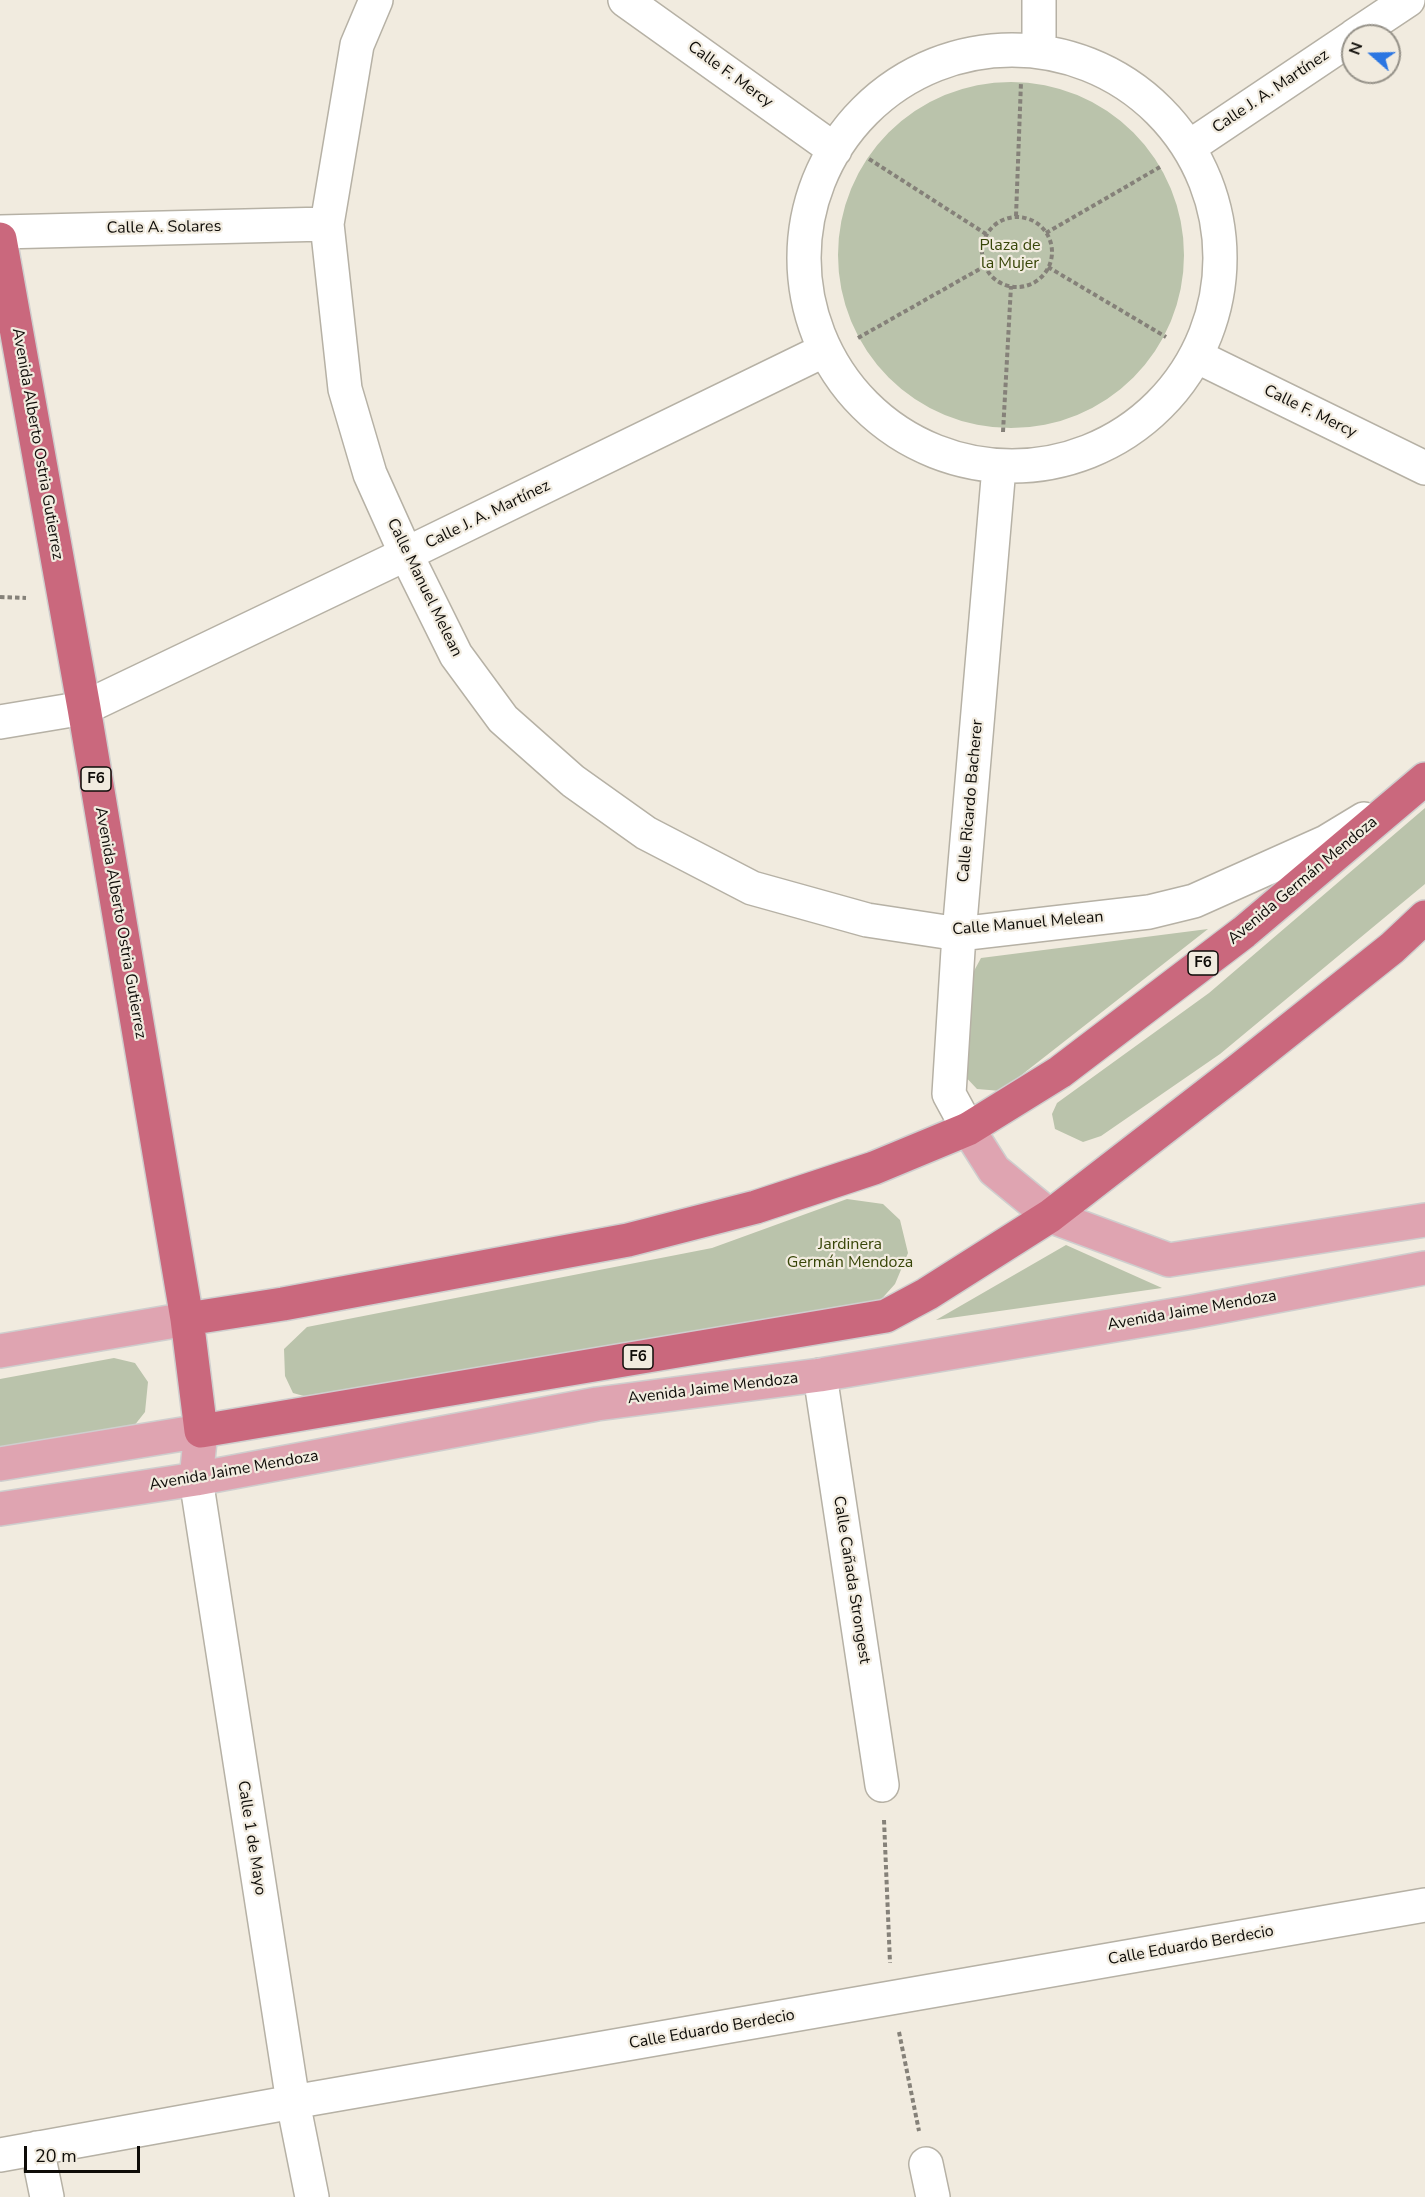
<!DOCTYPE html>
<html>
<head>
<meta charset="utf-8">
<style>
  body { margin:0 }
  #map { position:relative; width:1425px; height:2197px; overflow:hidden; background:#f1ebdf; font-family:"Nunito Sans",sans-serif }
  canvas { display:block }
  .north { position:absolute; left:1341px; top:24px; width:60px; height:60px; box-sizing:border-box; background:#f1ebdf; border:2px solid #969289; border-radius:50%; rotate:290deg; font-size:16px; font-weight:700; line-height:24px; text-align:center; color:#0e0c08 }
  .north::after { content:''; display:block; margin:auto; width:21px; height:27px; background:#2b76e2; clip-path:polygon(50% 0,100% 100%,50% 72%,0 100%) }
  .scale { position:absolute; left:24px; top:2146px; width:116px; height:27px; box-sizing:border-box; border:3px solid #0e0c08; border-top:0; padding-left:8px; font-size:18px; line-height:21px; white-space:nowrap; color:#0e0c08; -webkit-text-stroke:4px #f1ebdf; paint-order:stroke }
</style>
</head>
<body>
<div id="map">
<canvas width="1425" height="2197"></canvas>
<div class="north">N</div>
<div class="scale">20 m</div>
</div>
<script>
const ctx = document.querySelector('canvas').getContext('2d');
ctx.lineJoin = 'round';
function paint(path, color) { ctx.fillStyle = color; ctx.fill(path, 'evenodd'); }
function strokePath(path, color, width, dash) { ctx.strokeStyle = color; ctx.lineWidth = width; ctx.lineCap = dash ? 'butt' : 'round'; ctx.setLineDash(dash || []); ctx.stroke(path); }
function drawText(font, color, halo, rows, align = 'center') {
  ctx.font = font + ' "Nunito Sans",sans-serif'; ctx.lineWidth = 4.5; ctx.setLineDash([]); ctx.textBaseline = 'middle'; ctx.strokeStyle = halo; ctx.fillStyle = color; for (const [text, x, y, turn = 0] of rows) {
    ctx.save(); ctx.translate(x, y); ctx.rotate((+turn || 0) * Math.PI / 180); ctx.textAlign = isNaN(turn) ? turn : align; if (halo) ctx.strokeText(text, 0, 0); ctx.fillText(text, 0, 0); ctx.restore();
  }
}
paint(new Path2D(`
  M838 255a173 173 0 1 1 346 0a173 173 0 1 1-346 0Z
  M1425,808V884L1220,1054L1101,1136L1083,1142L1055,1129L1052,1114L1057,1103L1209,993Z
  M1208,929L1001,1091L977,1089L961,1072L968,982L981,958Z
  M847,1199L883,1204L900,1220L908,1253L895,1284L878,1303L311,1398L293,1393L285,1376L284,1349L307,1327L712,1248Z
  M1066,1245L1162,1288L936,1320Z
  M114,1358L135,1363L148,1382L145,1412L130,1431L0,1452V1379Z`), '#bac3ab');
const minor = new Path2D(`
  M376,0L357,45L327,224L345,389L370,474L406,554L456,655L503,719L573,781L646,833L752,888L867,920L959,934L1149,912L1194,901L1326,842L1364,819
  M625,0L835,150
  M1354,36L1408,0
  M804 258a208 208 0 1 1 416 0a208 208 0 1 1-416 0Z
  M1039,51V0
  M1189,147L1353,37
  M0,232L327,224
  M1196,356L1425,468
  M0,722L84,708L406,554L825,350
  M968,1129L949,1094L959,934L999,467
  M820,1375L882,1785
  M196,1479L293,2102L312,2197
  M37,2148L47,2197
  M0,2155L293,2102L1425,1905
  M926,2164L933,2197`);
const major = new Path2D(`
  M968,1129L994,1170L1050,1216L1169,1260L1425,1220
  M0,1351L187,1319
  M0,1464L201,1431L196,1479
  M0,1509L196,1479L597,1404L820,1375L1192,1312L1425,1268`);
const highway = new Path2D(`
  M0,239L84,708L187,1319L201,1431L886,1316L927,1294L1050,1216L1240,1069L1392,948L1425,917
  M187,1319L283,1304L628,1240L756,1207L874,1168L968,1129L1060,1072L1244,932L1425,779`);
strokePath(minor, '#b6b1a5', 36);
strokePath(major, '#cfcece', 36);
strokePath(highway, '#cfcece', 36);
strokePath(new Path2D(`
  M869,159L986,234
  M1016,216L1021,82
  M982 252a35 35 0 1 1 70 0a35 35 0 1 1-70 0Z
  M1046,233L1160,167
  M1048,267L1166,337
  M858,338L985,266
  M1003,432L1011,286
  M0,597L26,598
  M884,1820L890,1963
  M899,2032L919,2131`), '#858179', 4, [4.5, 3]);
strokePath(minor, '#fff', 33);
strokePath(major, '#dfa4b1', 33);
strokePath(highway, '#ca687d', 33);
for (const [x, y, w] of [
  [96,779,30],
  [1203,963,30],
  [638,1357,30]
]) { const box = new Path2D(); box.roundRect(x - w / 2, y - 12, w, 24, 4.5); ctx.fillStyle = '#f1ebdf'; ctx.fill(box); strokePath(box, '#0e0c08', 1.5); }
drawText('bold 15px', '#0e0c08', null, [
  ["F6",96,779],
  ["F6",1203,963],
  ["F6",638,1357]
]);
drawText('16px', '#0e0c08', '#f1ebdf', [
  ["Calle F. Mercy",730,75,36],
  ["Calle J. A. Martínez",1271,92,-34],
  ["Calle A. Solares",164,228,-1],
  ["Calle F. Mercy",1310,412,26],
  ["Avenida Alberto Ostria Gutierrez",37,444,80],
  ["Calle J. A. Martínez",488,515,-26],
  ["Calle Manuel Melean",424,588,64],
  ["Calle Ricardo Bacherer",971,801,-85],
  ["Avenida Germán Mendoza",1303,881,-40],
  ["Avenida Alberto Ostria Gutierrez",120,923,80],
  ["Calle Manuel Melean",1028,924,-5],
  ["Avenida Jaime Mendoza",1192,1311,-10],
  ["Avenida Jaime Mendoza",713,1389,-7],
  ["Avenida Jaime Mendoza",234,1471,-10],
  ["Calle Cañada Strongest",851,1580,81],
  ["Calle 1 de Mayo",251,1838,81],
  ["Calle Eduardo Berdecio",1191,1946,-10],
  ["Calle Eduardo Berdecio",712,2030,-10]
]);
drawText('16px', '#374507', '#f1ebdf', [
  ["Plaza de",1010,246],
  ["la Mujer",1010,264],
  ["Jardinera",850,1245],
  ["Germán Mendoza",850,1263]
]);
</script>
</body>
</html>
